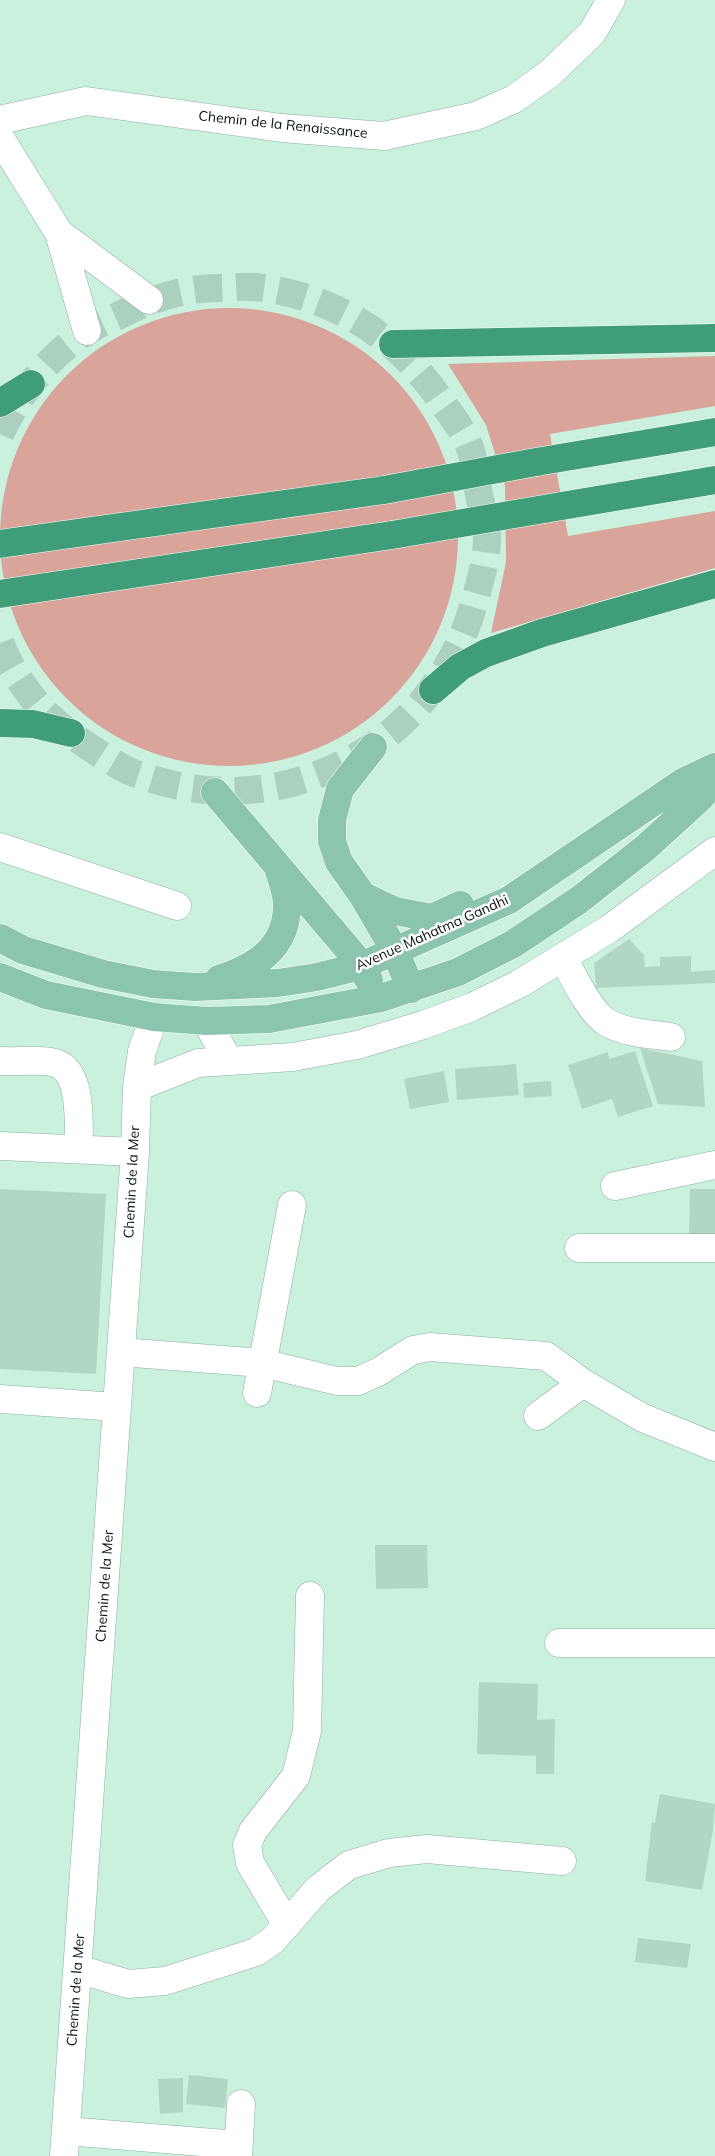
<!DOCTYPE html>
<html>
<head>
<meta charset="utf-8">
<style>
  body { margin:0 }
  canvas { display:block; background:#c9f1dd }
</style>
</head>
<body>
<canvas width="715" height="2156"></canvas>
<script>
const ctx = document.querySelector('canvas').getContext('2d');
ctx.lineJoin = 'round';
function paint(path, color) { ctx.fillStyle = color; ctx.fill(path, 'evenodd'); }
function strokePath(path, color, width, dash) { ctx.strokeStyle = color; ctx.lineWidth = width; ctx.lineCap = dash ? 'butt' : 'round'; ctx.setLineDash(dash || []); ctx.stroke(path); }
function drawText(font, color, halo, rows, align = 'center') {
  ctx.font = font + ' Mulish,sans-serif'; ctx.lineWidth = 5; ctx.setLineDash([]); ctx.textBaseline = 'middle'; ctx.strokeStyle = halo; ctx.fillStyle = color; for (const [text, x, y, turn = 0] of rows) {
    ctx.save(); ctx.translate(x, y); ctx.rotate((+turn || 0) * Math.PI / 180); ctx.textAlign = isNaN(turn) ? turn : align; if (halo) ctx.strokeText(text, 0, 0); ctx.fillText(text, 0, 0); ctx.restore();
  }
}
paint(new Path2D(`
  M0 537a229 229 0 1 1 458 0a229 229 0 1 1-458 0Z
  M715,356V406L550,434L568,536L715,511V568L491,633L506,562L505,486L486,425L448,364Z`), '#d9a59b');
paint(new Path2D(`
  M629,939L644,955L645,967L660,966V957L691,956V972L715,970V983L596,988L594,963Z
  M640,1048L702,1061L705,1107L658,1104Z
  M635,1051L653,1106L618,1117L612,1099L582,1109L568,1065L608,1052L609,1059Z
  M516,1064L519,1095L457,1100L455,1069Z
  M444,1071L449,1102L410,1109L404,1079Z
  M551,1081L552,1096L524,1098L523,1083Z
  M0,1189L106,1194L96,1374L0,1369Z
  M690,1189H715V1236L689,1235Z
  M375,1545H427L428,1588L376,1589Z
  M479,1682L538,1684L537,1720L555,1719L554,1774H536V1756L477,1754Z
  M660,1794L715,1804L713,1830L702,1890L645,1881L652,1822L655,1823Z
  M638,1938L691,1944L687,1968L635,1962Z
  M189,2075L228,2079L225,2108L186,2104Z
  M183,2078V2112L160,2114L158,2079Z`), '#b1d7c4');
strokePath(new Path2D(`
  M0,434C19,394 51,353 89,330C98,324 109,320 120,315C151,299 183,288 218,288C230,288 242,286 253,287C331,294 398,336 441,401C451,415 464,431 470,448C475,462 476,480 479,495C482,508 487,523 487,536C488,557 478,589 472,610C430,747 285,823 149,778C140,775 131,773 123,768C98,754 58,727 40,707C24,688 8,665 0,642`), '#acd0be', 28, [28, 14]);
const minor = new Path2D(`
  M0,122L4,119L86,101L282,128L384,136L476,116L514,99L549,74L592,33L611,0
  M0,138L59,233L87,331
  M59,233L149,300
  M0,847L177,906
  M563,958C573,975 589,1011 606,1022C624,1033 650,1034 671,1037
  M206,1021L229,1061
  M0,1061C16,1062 35,1059 51,1062C84,1067 78,1123 79,1148
  M137,1087L198,1063L293,1057L357,1045L423,1025L472,1007L519,984L609,929L715,851
  M0,1146L135,1152
  M615,1186L715,1165
  M579,1248H715
  M121,1352L262,1363L337,1381H358L378,1372L413,1350L430,1347L546,1356L583,1383L643,1418L715,1447
  M257,1393L292,1205
  M0,1399L117,1407
  M538,1416L583,1383
  M559,1643H715
  M287,1925L250,1863L247,1845L253,1831L296,1776L307,1731L310,1596
  M78,1969L128,1984L165,1981L256,1952L273,1940L318,1889L349,1865L389,1853L427,1849L562,1861
  M66,2131L238,2145
  M64,2156L135,1152L137,1087L142,1051L154,1017
  M238,2156L241,2104`);
const major = new Path2D(`
  M373,747L340,789L332,820V841L339,862L363,896L395,951L411,989
  M215,792L353,955L369,980
  M363,896L395,911L432,918L460,905
  M0,938L23,950L103,974L153,984L195,987L278,983L317,977L361,966L509,900L683,782L715,767
  M0,977L46,995L154,1017L206,1021L269,1019L381,998L458,972L513,944L579,900L644,849L699,799L715,781
  M219,979C256,967 287,948 287,905C287,894 282,881 279,871`);
const highway = new Path2D(`
  M393,344L715,338
  M0,403L31,384
  M536,462L715,432
  M544,509L715,480
  M0,544L384,490
  M0,594L392,535
  M433,690L460,667L486,653L542,633L715,584
  M0,723L33,724L71,733`);
strokePath(minor, '#8bb09e', 29);
strokePath(major, '#fff', 29);
strokePath(highway, '#fff', 29);
strokePath(minor, '#fff', 28);
strokePath(major, '#8cc5ae', 28);
strokePath(highway, '#3f9e78', 28);
const highwayBridge = new Path2D(`
  M384,490L536,462
  M392,535L544,509`);
strokePath(highwayBridge, '#fff', 29, []);
strokePath(highwayBridge, '#3f9e78', 28);
drawText('14px', '#07150f', '#fff', [
  ["Chemin de la Renaissance",283,125,6],
  ["Avenue Mahatma Gandhi",432,933,-24],
  ["Chemin de la Mer",132,1182,-87],
  ["Chemin de la Mer",105,1586,-86],
  ["Chemin de la Mer",76,1990,-86]
]);
</script>
</body>
</html>
